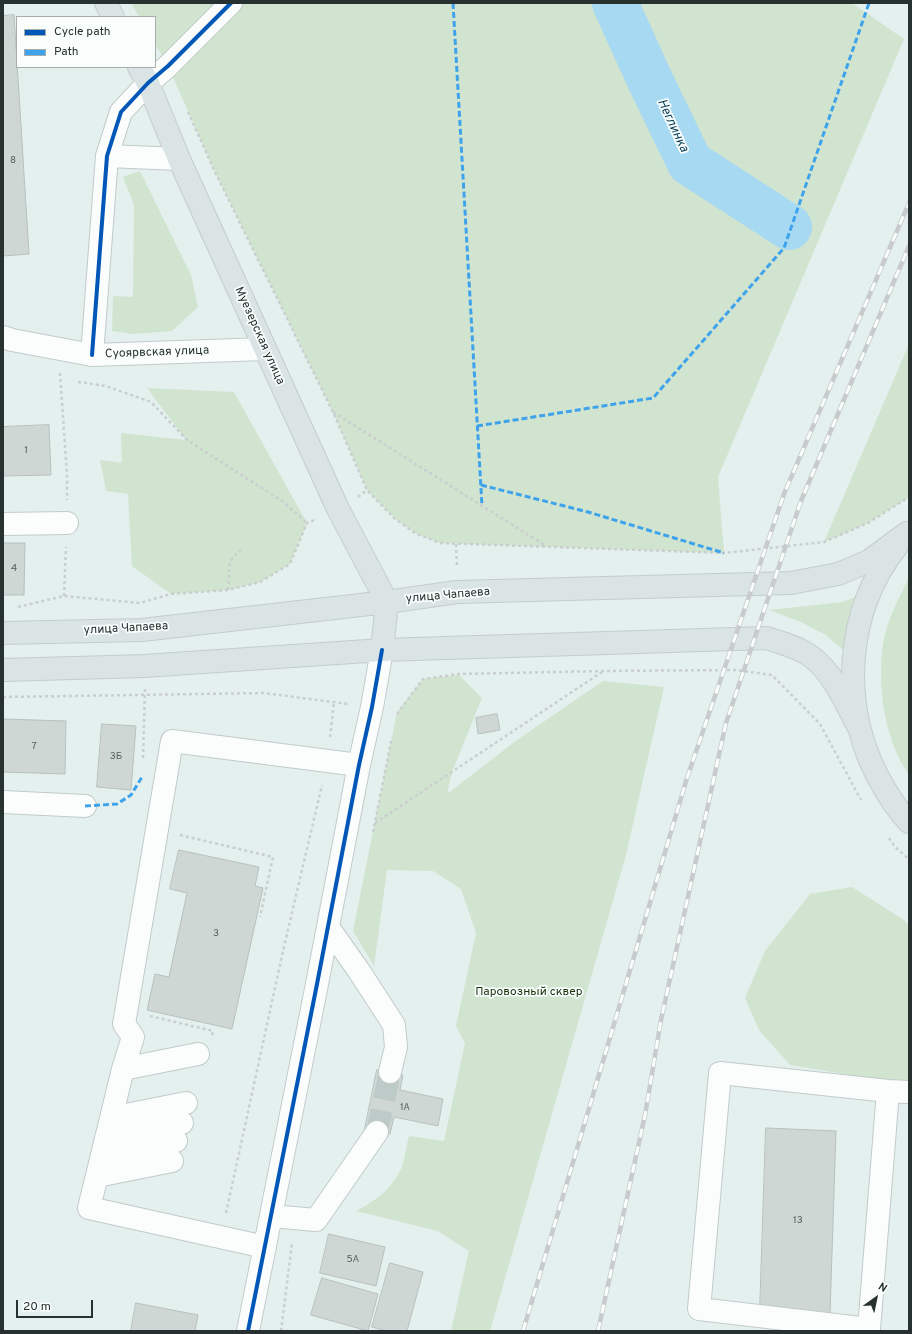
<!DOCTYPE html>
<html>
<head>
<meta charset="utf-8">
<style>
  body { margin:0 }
  #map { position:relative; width:912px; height:1334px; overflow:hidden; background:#e3f0ee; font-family:Overpass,sans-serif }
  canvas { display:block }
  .frame { position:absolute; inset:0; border:4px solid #273130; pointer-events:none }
  .legend { position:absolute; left:16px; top:16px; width:140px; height:52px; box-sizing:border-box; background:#f9fefd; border:1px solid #a5acab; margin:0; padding:5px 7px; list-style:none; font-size:12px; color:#273130 }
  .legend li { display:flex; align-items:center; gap:8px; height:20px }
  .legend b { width:20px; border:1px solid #a5acab }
  .north { position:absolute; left:856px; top:1278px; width:40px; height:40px; -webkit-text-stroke:3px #f9fefd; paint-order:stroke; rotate:33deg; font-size:11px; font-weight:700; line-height:16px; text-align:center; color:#273130 }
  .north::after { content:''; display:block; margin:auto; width:14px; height:18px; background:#273130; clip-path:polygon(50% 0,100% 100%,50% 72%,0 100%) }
  .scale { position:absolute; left:16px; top:1300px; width:77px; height:18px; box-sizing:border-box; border:2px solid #273130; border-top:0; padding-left:5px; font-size:12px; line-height:14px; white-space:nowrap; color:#273130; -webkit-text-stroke:3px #f9fefd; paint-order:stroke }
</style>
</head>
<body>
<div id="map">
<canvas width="912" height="1334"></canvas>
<div class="frame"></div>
<ul class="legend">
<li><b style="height:5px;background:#0057b8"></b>Cycle path</li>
<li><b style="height:5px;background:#3ea3eb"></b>Path</li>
</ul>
<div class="north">N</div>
<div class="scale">20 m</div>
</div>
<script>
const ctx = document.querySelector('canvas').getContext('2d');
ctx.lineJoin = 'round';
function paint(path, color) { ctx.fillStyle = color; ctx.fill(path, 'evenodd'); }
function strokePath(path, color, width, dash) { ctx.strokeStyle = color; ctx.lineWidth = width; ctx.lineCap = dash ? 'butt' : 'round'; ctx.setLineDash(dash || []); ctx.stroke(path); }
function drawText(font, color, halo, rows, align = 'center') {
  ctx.font = font + ' Overpass,sans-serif'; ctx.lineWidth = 3.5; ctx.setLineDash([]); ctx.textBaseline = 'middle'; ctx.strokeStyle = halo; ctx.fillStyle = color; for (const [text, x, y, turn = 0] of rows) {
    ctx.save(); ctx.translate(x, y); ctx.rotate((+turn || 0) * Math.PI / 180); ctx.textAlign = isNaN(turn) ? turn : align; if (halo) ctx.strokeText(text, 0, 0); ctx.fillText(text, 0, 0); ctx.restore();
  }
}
paint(new Path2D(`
  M131,3H852L904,39L718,477L724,553L440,543L415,533L394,518L367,490L333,412L214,170L168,66L155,44V17H139Z
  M140,171L191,275L198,307L172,331L133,334L112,331L113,296L133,297L134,205L123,177Z
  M909,344V497L868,523L824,542Z
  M147,388L234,392L307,523L290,564L260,582L228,590L171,594L132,566L128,494L106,491L100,460L122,463L121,433L186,440Z
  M909,578V775C884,739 877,686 883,644C887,621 898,599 909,578Z
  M860,595L851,611L845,641V652L826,635L801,622L769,610L843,602Z
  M459,675L482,698L452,772L447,794L517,740L603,681L664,687L626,855L490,1331H451L469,1251L438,1231L356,1211C376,1200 390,1191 401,1169C405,1160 406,1146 409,1136L444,1141L465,1043L456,1026L476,933L461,889L433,871L387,870L374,966L353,931L397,712L423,679Z
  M852,887L904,920L909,926V1081L868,1078L790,1065L759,1030L745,998L765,951L810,894Z`), '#d1e4d0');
strokePath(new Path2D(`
  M615,3L648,76L690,163L789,227`), '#a8d9f2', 46);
const building = new Path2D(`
  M14,15L29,254L3,256V16Z
  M49,425L51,475L3,476V427Z
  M3,543H25L24,595H3Z
  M497,714L500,730L478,734L476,718Z
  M3,719L66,721L65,774L3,772Z
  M102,724L136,726L131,790L97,787Z
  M179,850L259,867L255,886L263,888L232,1029L147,1010L155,974L169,977L187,893L170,889Z
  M377,1070L403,1075L400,1090L443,1099L438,1126L394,1117L390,1134L365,1129Z
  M766,1128L836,1131L830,1314L760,1311Z
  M329,1234L385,1247L376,1286L320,1273Z
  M390,1263L423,1272L407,1331H386L372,1327Z
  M322,1278L378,1294L368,1331L311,1315Z
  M136,1303L198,1315L195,1331H131Z`);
paint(building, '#ced7d4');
strokePath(building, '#b6c0bd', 1);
strokePath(new Path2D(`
  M377,1132L390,1072`), '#bdcac8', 22, [22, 11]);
const minor = new Path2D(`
  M107,156L179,159
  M3,337L12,340L92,355L265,349
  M92,355L107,156L121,112L148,83L168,66L231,3
  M3,524L67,523
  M3,802L85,806
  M328,927L359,971L394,1025L396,1047L390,1072
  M123,1069L198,1054
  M888,1091L869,1329L699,1309L720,1073L888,1091L909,1092
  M111,1118L186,1103
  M106,1138L182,1123
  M102,1156L176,1141
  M97,1176L172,1161
  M271,1216L316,1220L377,1132
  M265,1247L89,1208L123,1069L133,1037L124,1024L172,741L359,765
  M248,1331L317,984L359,765L372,707L382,650`);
const major = new Path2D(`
  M106,3L113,17
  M139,67L148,83L179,159L338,509L387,602
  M897,546C845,612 840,704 878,777C886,792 896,809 909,822
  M3,633L142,630L387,602L457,592L791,583L838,574L869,561L907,533
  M382,650L387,602
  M3,670L144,666L382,650L767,638C778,642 790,645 800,650C830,664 843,698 858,726`);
strokePath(minor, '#c1cbca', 24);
strokePath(major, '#c5cccb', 24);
strokePath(new Path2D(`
  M188,112L214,170L333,412L367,490L394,518L415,533L440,543L724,553L824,542L868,523L909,497
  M60,373L67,474V500
  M78,382L106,386L151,402L187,440L285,503L307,523
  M333,412L546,546
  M358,497L367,490
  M456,544L457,567
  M228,590L230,561L243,547
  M64,596L66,547
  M18,607L64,596L140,603L171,594L228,590L260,582L290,564L307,523L317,519
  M3,697L264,693L348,704
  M397,714L423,679L459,674L603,671L735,670L772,675L820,724L861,800
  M330,737L334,702
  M143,758L145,689
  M375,823L602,672
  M373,832L392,737
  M180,835L273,857L260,917
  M889,838L895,847L909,859
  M150,1016L213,1031L212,1036
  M226,1213L283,951L322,785
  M281,1331L292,1243`), '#cacece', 2.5, [3, 3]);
strokePath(minor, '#fbfdfc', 22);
strokePath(major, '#dae4e5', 22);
const rail = new Path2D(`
  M523,1331L687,778L784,494L909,203
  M598,1331L645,1115L661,1020L726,723L801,501L909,246`);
strokePath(rail, '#c8cbcb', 4.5);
strokePath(rail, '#f9fefd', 3, [9]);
strokePath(new Path2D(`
  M453,3L482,506
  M477,426L653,398L784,248L869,3
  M481,485L588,512L724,553
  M85,806L117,804L131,795L142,777`), '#3ea3eb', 3, [6, 3]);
strokePath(new Path2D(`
  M92,355L107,156L121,112L148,83L168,66L231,3
  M248,1331L317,984L359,765L372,707L382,650`), '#0057b8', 4);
drawText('10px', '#545d5c', null, [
  ["8",13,161],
  ["1",26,451],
  ["4",14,569],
  ["7",34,747],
  ["3Б",116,757],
  ["3",216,934],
  ["1А",405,1108],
  ["13",798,1221],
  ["5А",353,1260]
]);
drawText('12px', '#273130', '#f9fefd', [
  ["Муезерская улица",259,336,66],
  ["Суоярвская улица",157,353,-2],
  ["улица Чапаева",448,596,-5],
  ["улица Чапаева",126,629,-3]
]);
drawText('12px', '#1a310b', '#f9fefd', [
  ["Паровозный сквер",529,993]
]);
drawText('italic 13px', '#063d55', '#f9fefd', [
  ["Неглинка",672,126,65]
]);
</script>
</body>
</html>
